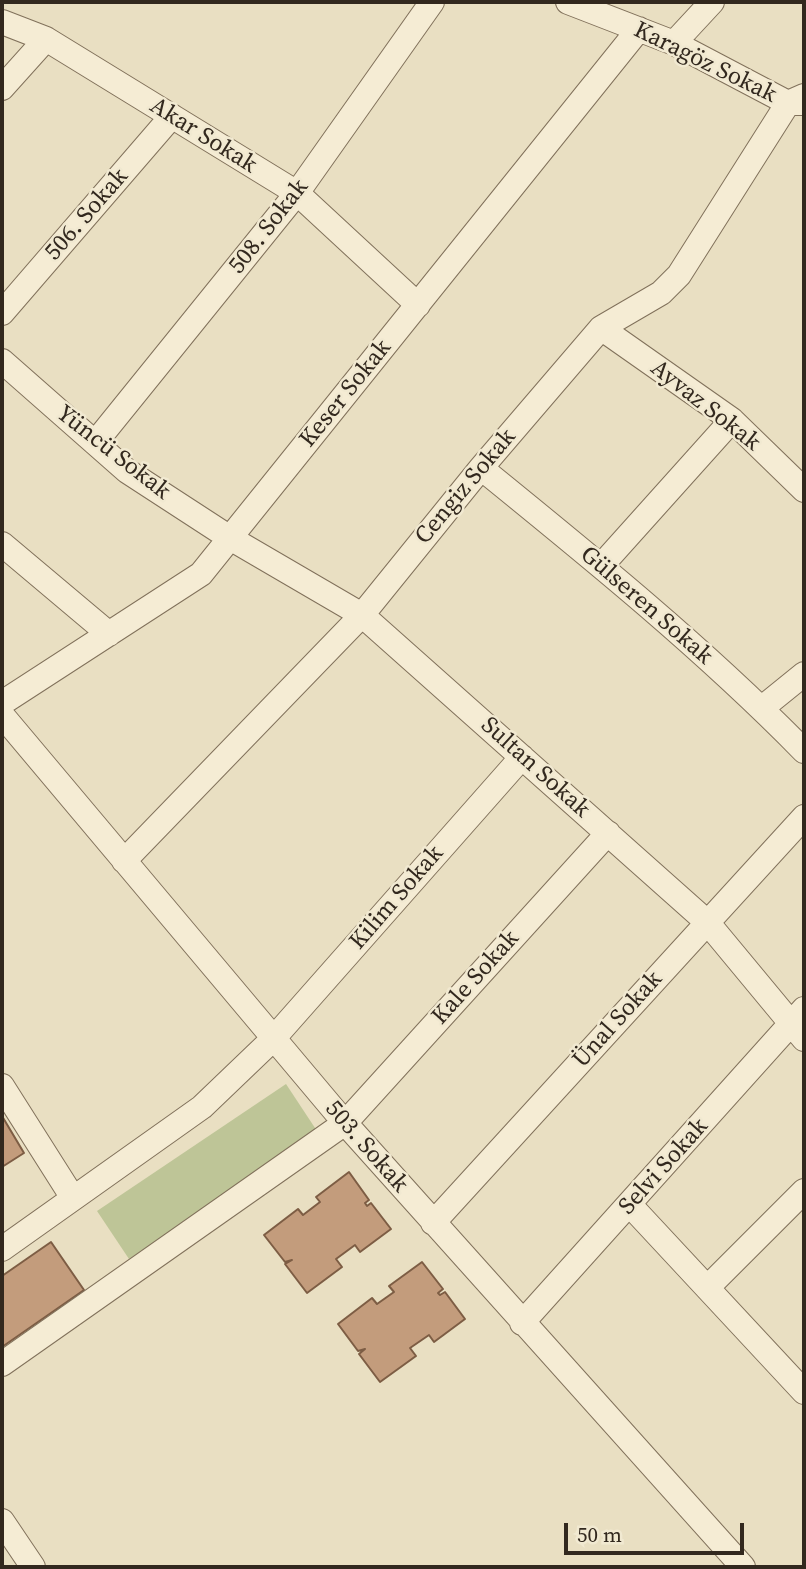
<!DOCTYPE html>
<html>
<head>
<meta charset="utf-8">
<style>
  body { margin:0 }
  #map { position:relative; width:806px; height:1569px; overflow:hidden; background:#e9dfc2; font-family:"Source Serif 4",serif }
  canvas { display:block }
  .frame { position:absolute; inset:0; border:4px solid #32281e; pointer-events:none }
  .scale { position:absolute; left:564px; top:1523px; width:180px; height:32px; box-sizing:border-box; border:4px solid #32281e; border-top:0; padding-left:9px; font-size:21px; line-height:24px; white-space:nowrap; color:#32281e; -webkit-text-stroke:5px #f1e9d1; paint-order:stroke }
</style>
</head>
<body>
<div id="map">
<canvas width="806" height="1569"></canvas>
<div class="frame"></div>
<div class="scale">50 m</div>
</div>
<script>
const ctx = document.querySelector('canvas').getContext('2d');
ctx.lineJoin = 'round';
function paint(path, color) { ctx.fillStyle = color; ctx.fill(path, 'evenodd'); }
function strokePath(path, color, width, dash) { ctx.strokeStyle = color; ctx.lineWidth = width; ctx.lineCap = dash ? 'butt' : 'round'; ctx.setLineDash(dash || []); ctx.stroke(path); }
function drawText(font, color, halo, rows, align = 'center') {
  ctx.font = font + ' "Source Serif 4",serif'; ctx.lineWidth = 5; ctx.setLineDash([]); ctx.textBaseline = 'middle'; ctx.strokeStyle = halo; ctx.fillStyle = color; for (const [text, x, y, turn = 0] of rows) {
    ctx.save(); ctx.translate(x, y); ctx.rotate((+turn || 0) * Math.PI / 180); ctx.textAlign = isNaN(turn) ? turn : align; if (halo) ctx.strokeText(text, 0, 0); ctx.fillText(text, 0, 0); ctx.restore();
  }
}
paint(new Path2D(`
  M286,1084L319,1134L129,1259L97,1211Z`), '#bec597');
const building = new Path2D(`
  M2,1116L24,1153L2,1167Z
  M349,1172L369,1200L365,1203L367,1206L371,1203L391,1229L360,1252L355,1245L336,1259L342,1267L307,1293L285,1264L292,1260L285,1262L264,1235L298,1209L303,1215L320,1202L316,1197Z
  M51,1242L84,1290L2,1347V1276Z
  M422,1262L443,1289L438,1293L440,1295L445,1292L465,1319L434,1342L429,1335L410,1348L416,1356L380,1382L359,1354L365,1349L358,1351L338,1324L372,1298L377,1304L394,1292L389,1286Z`);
paint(building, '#c39c7c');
strokePath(building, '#7d5d44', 2);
const minor = new Path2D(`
  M568,2L674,43L788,103H804
  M2,22L46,39L297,193L418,305
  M674,43L712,2
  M2,88L46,39
  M2,313L172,116
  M601,328L732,420L804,490
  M2,361L127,471L230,538L362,615L707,922L804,1039
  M95,443L297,193L432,2
  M481,468C592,558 704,649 804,751
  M2,544L109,634
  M601,566L732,420
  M2,703L201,574L639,29
  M762,708L804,674
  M2,715L345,1123L743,1567
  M124,861L362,615L481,468L601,328L661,293L679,275L788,103L804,96
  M2,1086L73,1198
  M630,1205L804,1392
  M433,1223L804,817
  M2,1249L202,1107L273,1039L522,757
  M708,1287L804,1191
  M522,1323L804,1009
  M2,1364L345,1123L608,833
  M2,1521L33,1567`);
strokePath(minor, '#81715b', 26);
strokePath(minor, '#f5ecd4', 24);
drawText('24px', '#32281e', '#f1e9d1', [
  ["Karagöz Sokak",705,63,26],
  ["Akar Sokak",203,136,32],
  ["506. Sokak",87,215,-49],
  ["508. Sokak",269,227,-52],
  ["Keser Sokak",346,394,-51],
  ["Ayvaz Sokak",705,406,38],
  ["Yüncü Sokak",113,453,38],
  ["Cengiz Sokak",466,487,-50],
  ["Gülseren Sokak",646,606,41],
  ["Sultan Sokak",535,768,42],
  ["Kilim Sokak",397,898,-49],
  ["Kale Sokak",476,978,-48],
  ["Ünal Sokak",618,1020,-48],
  ["503. Sokak",366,1147,49],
  ["Selvi Sokak",664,1167,-48]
]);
</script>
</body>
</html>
